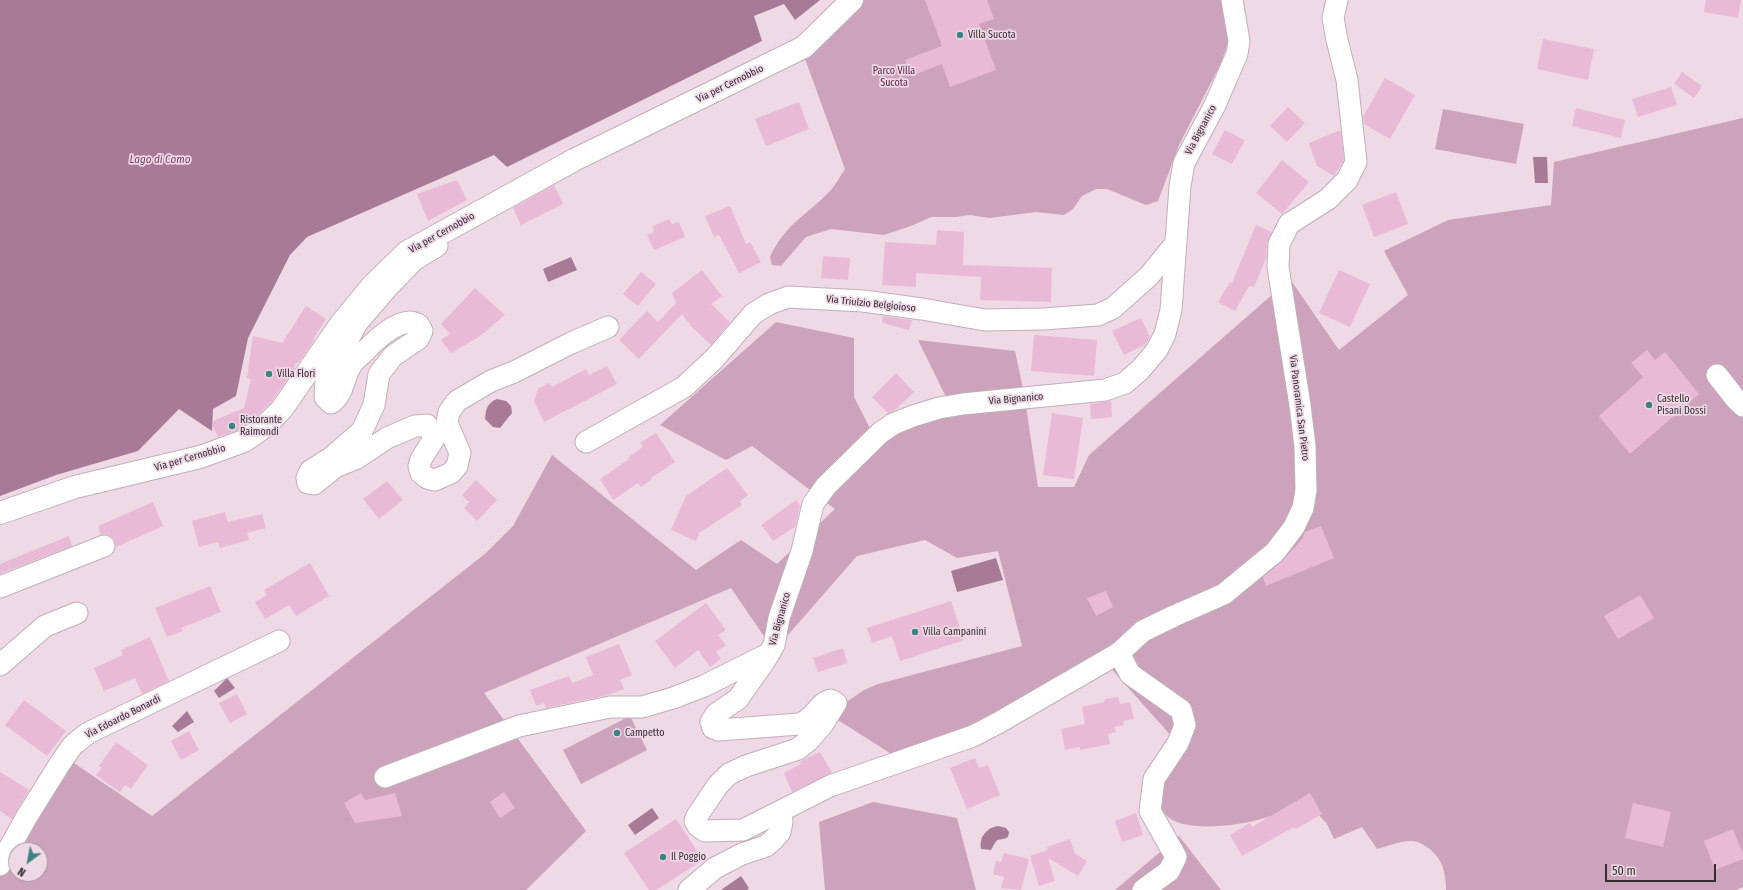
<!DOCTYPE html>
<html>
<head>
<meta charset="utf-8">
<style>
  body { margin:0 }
  #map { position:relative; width:1743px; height:890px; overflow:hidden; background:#eed9e5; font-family:"Fira Sans Condensed",sans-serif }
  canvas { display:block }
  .north { position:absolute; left:8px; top:842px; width:40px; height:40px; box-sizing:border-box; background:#eed9e5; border:1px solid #a4949d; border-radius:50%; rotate:212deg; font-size:11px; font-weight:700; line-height:16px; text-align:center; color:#342d31 }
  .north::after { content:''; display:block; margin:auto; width:14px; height:18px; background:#3c8483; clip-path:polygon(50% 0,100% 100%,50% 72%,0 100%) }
  .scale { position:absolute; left:1605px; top:864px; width:111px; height:18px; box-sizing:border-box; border:2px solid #342d31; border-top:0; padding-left:5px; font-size:12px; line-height:14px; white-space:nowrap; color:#342d31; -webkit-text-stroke:3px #eed9e5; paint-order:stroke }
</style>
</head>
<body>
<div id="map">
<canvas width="1743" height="890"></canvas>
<div class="north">N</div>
<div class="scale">50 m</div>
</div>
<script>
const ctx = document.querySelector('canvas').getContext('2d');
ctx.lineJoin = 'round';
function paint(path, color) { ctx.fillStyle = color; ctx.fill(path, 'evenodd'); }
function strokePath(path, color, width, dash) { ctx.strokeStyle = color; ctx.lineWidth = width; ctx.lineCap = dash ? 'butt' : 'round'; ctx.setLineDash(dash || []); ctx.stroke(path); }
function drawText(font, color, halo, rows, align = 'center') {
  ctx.font = font + ' "Fira Sans Condensed",sans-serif'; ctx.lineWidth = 3.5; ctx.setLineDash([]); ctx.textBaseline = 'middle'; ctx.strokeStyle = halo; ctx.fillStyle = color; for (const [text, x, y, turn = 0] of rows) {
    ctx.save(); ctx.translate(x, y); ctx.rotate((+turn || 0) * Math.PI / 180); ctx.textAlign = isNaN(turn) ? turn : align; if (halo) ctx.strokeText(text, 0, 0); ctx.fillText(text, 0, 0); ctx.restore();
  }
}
paint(new Path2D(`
  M864,0H1222L1229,41L1220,65L1179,145L1158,201L1146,205L1107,189H1096L1082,196L1073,209L1064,215L1036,212L990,218L969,215L956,217H931L911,226L884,235L831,229L806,237L781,266L772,265L770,257C785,224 806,216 829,192C836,185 840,176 845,169L804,56L808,54Z
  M1443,109L1524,124L1516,164L1435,149Z
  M1743,118V887L1736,890H1446C1446,882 1445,873 1442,865C1438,854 1423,841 1411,841C1399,841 1388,846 1377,849L1362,827L1334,839L1327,824L1319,815C1307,815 1293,812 1282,814C1271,815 1260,820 1249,822C1229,826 1181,832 1166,815C1161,810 1161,802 1161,795L1173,738L1107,664L907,764L838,720L845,703L864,690L878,684L1022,646L998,551L957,558L925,540L857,556L774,651L731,588L484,693L586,831L526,890H0V875L68,759L152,816L486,553L513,526L552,455L696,570L741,540L777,564L835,509L752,446L726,460L660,425L776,322L854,338V397L879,446L946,397L918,340L1015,351L1024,393L1038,487H1074L1089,455L1290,279L1339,350L1408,295L1384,251L1448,220L1551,205L1554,162ZM16,850H40V874H16Z
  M630,716L647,750L581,784L563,750Z
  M873,802L957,818L976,890H825L819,822Z
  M1179,836L1221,890H1115Z`), '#cda3bb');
paint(new Path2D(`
  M0,0H820L795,20L784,4L754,16L762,41L507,167L494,155L307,237L290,255L248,338L236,396L213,409L212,431L179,409L138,451L56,475L0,496Z
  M1533,157H1547L1548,183H1535Z
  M571,257L577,270L548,282L543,269Z
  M497,399L506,401L511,406L512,413L500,428L493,427L485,419C486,409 487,403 497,399Z
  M996,558L1003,580L957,592L951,571Z
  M227,678L235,688L219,698L214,691Z
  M187,711L194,722L178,732L172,726Z
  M652,808L659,818L635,835L628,825Z
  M998,826L1006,828L1009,832L1008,837C996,843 1000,834 991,850L981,849C979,836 987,828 998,826Z
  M741,876L749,888L747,890H721Z`), '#a77b95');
paint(new Path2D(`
  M925,0H987L994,19L979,24L996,70L950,87L942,64L911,76L905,60L942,46Z
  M1706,0H1741L1738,18L1704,12Z
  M1543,39L1594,49L1588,80L1537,69Z
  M1682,72L1702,86L1694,98L1674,84Z
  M1385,78L1415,95L1390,139L1364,124L1363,117Z
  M1671,87L1677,105L1638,117L1632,99Z
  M799,102L809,129L766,146L755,119Z
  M1288,107L1305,123L1287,142L1270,126Z
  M1576,108L1625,120L1621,138L1572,126Z
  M1225,130L1245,140L1232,164L1212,154Z
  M1338,131L1341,132L1344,160L1334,176L1317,166L1309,143Z
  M1282,160L1309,182L1282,214L1256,193Z
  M457,180L467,200L428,221L417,194Z
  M554,185L563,204L521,225L513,208Z
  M1396,192L1408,224L1374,237L1362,205Z
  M730,206L746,244L750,242L761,262L739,273L719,235L714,237L705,216Z
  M669,219L672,224L679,222L685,237L654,250L647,235L654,232L653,226Z
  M1256,225L1272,232L1267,243L1266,258L1254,287L1249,286L1235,311L1218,302L1230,282L1232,283Z
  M937,230L964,232L963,265L1052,268L1051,302L980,300L981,277L916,273V287L882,285L885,242L936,245Z
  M823,256L850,258L848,280L821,278Z
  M702,270L722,296L711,304L730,322L711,345L692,327L682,314L639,359L619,340L647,311L658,322L676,303L672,293Z
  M1339,270L1370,284L1350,327L1319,313Z
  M641,272L656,284L638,306L623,294Z
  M475,288L505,315L480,336L451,353L441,340L450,334L441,324Z
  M306,306L326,319L314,338L313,342L299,362L295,364L294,369L272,401L256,417L238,430L218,437L212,424L215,420L244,408L251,379L247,378L253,336L282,343Z
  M883,316L912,320L909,330L882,323Z
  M1141,318L1150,337L1146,344L1124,355L1112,331Z
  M1034,335L1097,340L1094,376L1031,371Z
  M1647,350L1655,360L1665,352L1699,394L1630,454L1599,416L1643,377L1631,363Z
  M607,366L617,384L544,422L534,401L538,389L549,383L552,387L586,369L589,375Z
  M896,373L914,392L895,410L888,413L872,397Z
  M1111,401L1112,417L1091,419L1090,404Z
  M1052,413L1083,418L1074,479L1043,475Z
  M656,433L675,462L651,478L652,479L641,487L638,483L613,500L600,479L628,460L630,456L643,447L640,443Z
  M727,468L748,495L740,501L742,505L699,533L696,541L671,530L686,496Z
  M476,480L497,500L477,521L464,508L469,502L462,495Z
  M387,481L403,500L379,519L363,499Z
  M796,500L800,505L795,527L773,541L761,525Z
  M153,502L163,526L116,547L115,541L112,537L106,534L101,535L98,526Z
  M225,512L228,522L262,514L266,528L247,533L249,540L220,548L218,542L199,547L192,521Z
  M1321,526L1334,558L1266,586L1263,577L1284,559L1302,539L1305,532Z
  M69,536L72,546L0,574V564Z
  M310,563L329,596L296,616L289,605L265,619L255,602L267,595L264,590Z
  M210,586L221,612L181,628L183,631L167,637L155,608Z
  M1106,591L1113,607L1096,616L1087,598Z
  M1640,595L1654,618L1618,639L1604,616Z
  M951,601L964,640L900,661L892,636L872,643L867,628Z
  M706,603L726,630L718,635L726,645L716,652L721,659L710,667L698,650L675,668L655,641Z
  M150,637L169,681L142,694L135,678L104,691L94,668L123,655L121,650Z
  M619,644L632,675L620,680L624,689L608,695L546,708L544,703L536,706L530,690L569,676L572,683L593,675L586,657Z
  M843,648L847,663L818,672L813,658Z
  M237,694L247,714L230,723L219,703Z
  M1118,697L1120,704L1130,702L1134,719L1123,721L1124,725L1114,727L1116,732L1108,734L1110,744L1080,750V747L1065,750L1061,729L1085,724L1082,707L1104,702L1105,699Z
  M24,700L66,731L47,756L5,725Z
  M189,731L199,750L181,760L171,741Z
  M116,742L148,765L131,789L125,785L120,792L96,775L102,768L99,766Z
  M820,752L832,773L792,792L784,773L801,764L799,762Z
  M975,758L979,768L988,765L1000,795L967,809L950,768Z
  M0,772L29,790L12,819L0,811Z
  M504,792L515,808L500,818L490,802Z
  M361,793L365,800L395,793L402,816L355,823L344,803Z
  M1310,793L1322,814L1296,829L1294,827L1242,856L1230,835L1250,823L1252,827Z
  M1633,803L1671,812L1663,847L1625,838Z
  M1136,813L1143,835L1122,842L1115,821Z
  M676,819L703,860L656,890H649L624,853Z
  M1733,829L1743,854V859L1715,870L1704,841Z
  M1070,839L1075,854L1087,861L1078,876L1048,858L1055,881L1039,886L1030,856L1048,850L1047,847Z
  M1004,853L1029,859L1021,890L1001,888L1004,877L993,874L996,861L1001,862Z`), '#e9bad5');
const minor = new Path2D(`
  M1232,0L1239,41L1237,54L1215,105L1184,163L1180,186L1171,310L1165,334L1157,350L1140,370L1125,383L1105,390L963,404L939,408L913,416L893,424L880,433L826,486L813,504L802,551L779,618L774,645L766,659L738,699L716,714L711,722L713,728L719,730L799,724C815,719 819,702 831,700L836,703L823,724L809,740L798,749L746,766L729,774L718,785L697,816L695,821L698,826L705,831L743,830L830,786L973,736L998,723L1119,653L1143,631L1174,616L1224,594L1275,552L1294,527L1303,508L1306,490L1305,446L1300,405L1278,267L1279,244L1289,224L1328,199L1347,180L1356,162L1347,80L1337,40L1333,18L1337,0
  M437,246L414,260L388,287L357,323L326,380L325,397L331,403C345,394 343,375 353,363C355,359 359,357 362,354C374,342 392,323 410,322C413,322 417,324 419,325L422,331L418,339L393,356L379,374L374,405L362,431L332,457L310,471L307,478L308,483L314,484L335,467L357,458L387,438L415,426L427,425L431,431L434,439L421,459L419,466L421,473L427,478L435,480L451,473L457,466L460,453L447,423L449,412L457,401L491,381L514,372L571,343L608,327
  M1717,375L1735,398L1743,406
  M586,442L684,387L715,358L753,314L769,304L788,297L863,301L922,309L985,320L1043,319L1098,315L1113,308L1149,276L1175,244
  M0,587L104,546
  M1119,653L1130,674L1181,710L1185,725L1178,743L1154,779L1150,811L1176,857L1169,871L1143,890
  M0,665L45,626L77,613
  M385,777L519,726L610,707H642L673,698L704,686L768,654
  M0,865L26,818L61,762L73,745L88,733L279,641
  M689,890L715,868L742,854L766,846L774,839L780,832L782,822L781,811`);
const major = new Path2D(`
  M0,513L75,487L200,457L244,441L264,427L282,409L340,325L372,286L407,252L574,160L804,47L852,0`);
strokePath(minor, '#c1aeb8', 23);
strokePath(major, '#c1aeb8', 24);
strokePath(minor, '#fff', 21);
strokePath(major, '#fff', 22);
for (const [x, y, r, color] of [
  [960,35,4,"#3c8483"],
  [269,374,4,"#3c8483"],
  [1649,405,4,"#3c8483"],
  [232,426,4,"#3c8483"],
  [915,632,4,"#3c8483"],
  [617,733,4,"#3c8483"],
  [663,857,4,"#3c8483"]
]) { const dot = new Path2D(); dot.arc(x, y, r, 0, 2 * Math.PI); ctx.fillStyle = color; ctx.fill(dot); strokePath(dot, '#eed9e5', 1.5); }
drawText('10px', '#342d31', '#eed9e5', [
  ["Villa Sucota",968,35],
  ["Villa Flori",277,374],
  ["Castello",1657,399],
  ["Pisani Dossi",1657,411],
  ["Ristorante",240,420],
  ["Raimondi",240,432],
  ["Villa Campanini",923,632],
  ["Campetto",625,733],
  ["Il Poggio",671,857]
], 'left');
drawText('10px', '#5f274b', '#eed9e5', [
  ["Parco Villa",894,71],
  ["Sucota",894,83]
]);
drawText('10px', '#342d31', '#eed9e5', [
  ["Via per Cernobbio",730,84,-26],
  ["Via Bignanico",1201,130,-62],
  ["Via per Cernobbio",442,233,-29],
  ["Via Triulzio Belgioioso",871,304,6],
  ["Via Bignanico",1016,399,-5],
  ["Via Panoramica San Pietro",1299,408,83],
  ["Via per Cernobbio",190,458,-16],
  ["Via Bignanico",780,619,-74],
  ["Via Edoardo Bonardi",123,717,-27]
]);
drawText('italic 11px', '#793e63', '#eed9e5', [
  ["Lago di Como",160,160]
]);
</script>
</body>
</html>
